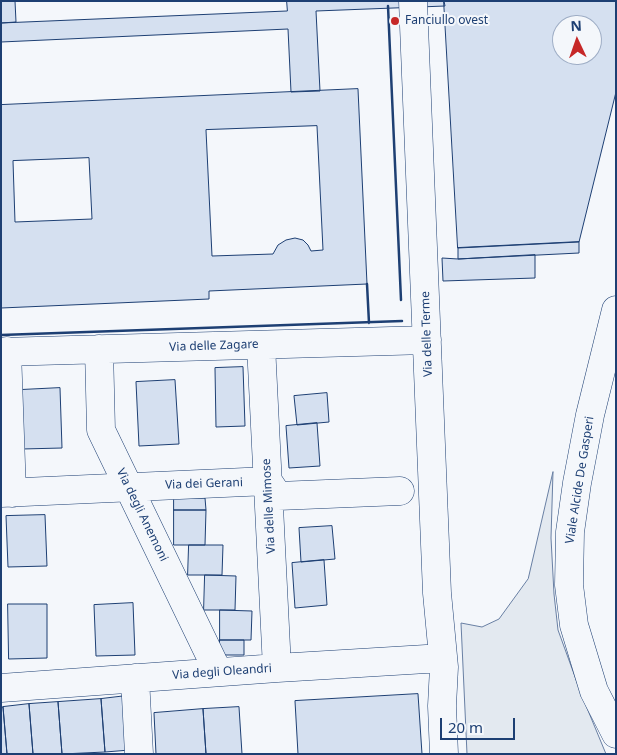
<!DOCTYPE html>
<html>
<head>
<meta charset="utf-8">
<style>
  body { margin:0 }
  #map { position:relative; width:617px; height:755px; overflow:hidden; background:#f4f7fb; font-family:"Noto Sans",sans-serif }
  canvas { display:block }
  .frame { position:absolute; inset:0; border:2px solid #1d3f73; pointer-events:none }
  .north { position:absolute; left:552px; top:15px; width:50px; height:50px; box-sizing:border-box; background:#f4f7fb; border:1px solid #9eadc5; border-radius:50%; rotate:357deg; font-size:14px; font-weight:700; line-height:20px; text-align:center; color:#1d3f73 }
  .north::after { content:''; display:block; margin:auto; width:18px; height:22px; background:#c62828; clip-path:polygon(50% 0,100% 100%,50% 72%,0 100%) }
  .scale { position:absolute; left:440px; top:718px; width:75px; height:22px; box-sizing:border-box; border:2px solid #1d3f73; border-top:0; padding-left:6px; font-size:15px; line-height:18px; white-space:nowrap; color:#1d3f73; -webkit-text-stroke:4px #f4f7fb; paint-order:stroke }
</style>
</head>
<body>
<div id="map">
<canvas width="617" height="755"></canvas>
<div class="frame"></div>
<div class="north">N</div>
<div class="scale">20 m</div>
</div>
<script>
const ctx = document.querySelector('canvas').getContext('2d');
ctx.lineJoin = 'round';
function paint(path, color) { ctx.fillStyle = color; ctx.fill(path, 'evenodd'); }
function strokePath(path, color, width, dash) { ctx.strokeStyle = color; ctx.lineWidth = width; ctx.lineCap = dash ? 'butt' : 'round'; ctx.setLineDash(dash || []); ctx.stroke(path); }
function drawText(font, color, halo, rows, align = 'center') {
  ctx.font = font + ' "Noto Sans",sans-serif'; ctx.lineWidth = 4; ctx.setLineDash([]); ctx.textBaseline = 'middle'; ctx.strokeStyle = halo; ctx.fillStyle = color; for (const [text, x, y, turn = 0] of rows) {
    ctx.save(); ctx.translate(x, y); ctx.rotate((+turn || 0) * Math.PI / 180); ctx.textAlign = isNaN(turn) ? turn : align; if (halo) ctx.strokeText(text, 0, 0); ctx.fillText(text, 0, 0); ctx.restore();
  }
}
const green = new Path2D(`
  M553,472L551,538L554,594L558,630L582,696L606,754H467L461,623L482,627L499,619L528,579Z`);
paint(green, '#e3e9f0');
strokePath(green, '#687fa3', 1);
const building = new Path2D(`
  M1,1H15L16,22L1,23Z
  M287,1H444L445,6L316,11L320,91L291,92L288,29L1,42V23L287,11Z
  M444,1H616V92L579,242L458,248ZM562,25H592V55H562Z
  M358,89L367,284L209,291V299L1,308V105ZM317,126L323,250L311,251L308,245L303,240L295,238L286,240L278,245L273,254L212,256L206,130ZM89,158L92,219L15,222L13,161Z
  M579,242V253L458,259V248Z
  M535,255V278L443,281L442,258L458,259Z
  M243,367L245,426L216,427L215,368Z
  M175,380L179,444L139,446L136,382Z
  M60,388L62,448L22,449L20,390Z
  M327,393L329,422L297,425L294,396Z
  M317,423L320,466L289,468L286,426Z
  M174,498H205L206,510H174Z
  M174,510H206L205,545H174Z
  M45,515L47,566L8,567L6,516Z
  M332,526L335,559L301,562L299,528Z
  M189,545H223L222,575H188Z
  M324,560L327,605L295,608L292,563Z
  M205,575L236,576L235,610H204Z
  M133,603L135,655L96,656L94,605Z
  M8,604H47V658L9,659Z
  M220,610L252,611L251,640H220Z
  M220,640H244V655H219Z
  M418,694L422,754H298L295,701Z
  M126,696L130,750L105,752L101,699Z
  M101,699L105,752L62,754L58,702Z
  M58,702L62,754H33L29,704Z
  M29,704L33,754H7L3,707Z
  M1,707H3L7,754H1Z
  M239,707L242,754H206L203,709Z
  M203,709L206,754H156L154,713Z`);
paint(building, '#d5e0f0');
strokePath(building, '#1d3f73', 1);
const minor = new Path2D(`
  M413,1L437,593L444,667L442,706L444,754
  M261,345L277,668
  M99,349L101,430L218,672
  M7,351L12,493
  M1,352L427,340
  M1,493L268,481L278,496L400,491
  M135,678L139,754
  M1,688L277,668L443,658`);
const major = new Path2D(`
  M616,310L590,415L577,483L570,532L569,585L574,625L594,691L616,734`);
strokePath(minor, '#1d3f73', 29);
strokePath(major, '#1d3f73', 29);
strokePath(minor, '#f4f7fb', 28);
strokePath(major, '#f4f7fb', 28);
strokePath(new Path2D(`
  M388,6L401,300
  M367,284L369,323
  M1,335L402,321`), '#1d3f73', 2.5);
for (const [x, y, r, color] of [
  [395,21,5,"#c62828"]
]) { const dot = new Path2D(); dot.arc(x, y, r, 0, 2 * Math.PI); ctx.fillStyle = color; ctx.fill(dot); strokePath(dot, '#f4f7fb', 2); }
drawText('12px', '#1d3f73', '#f4f7fb', [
  ["Fanciullo ovest",405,21]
], 'left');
drawText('12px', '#1d3f73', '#f4f7fb', [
  ["Via delle Terme",427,334,-92],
  ["Via delle Zagare",214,346,-2],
  ["Viale Alcide De Gasperi",580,480,-81],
  ["Via dei Gerani",204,484,-2],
  ["Via delle Mimose",269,506,-93],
  ["Via degli Anemoni",142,515,64],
  ["Via degli Oleandri",222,672,-4]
]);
</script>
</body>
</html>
